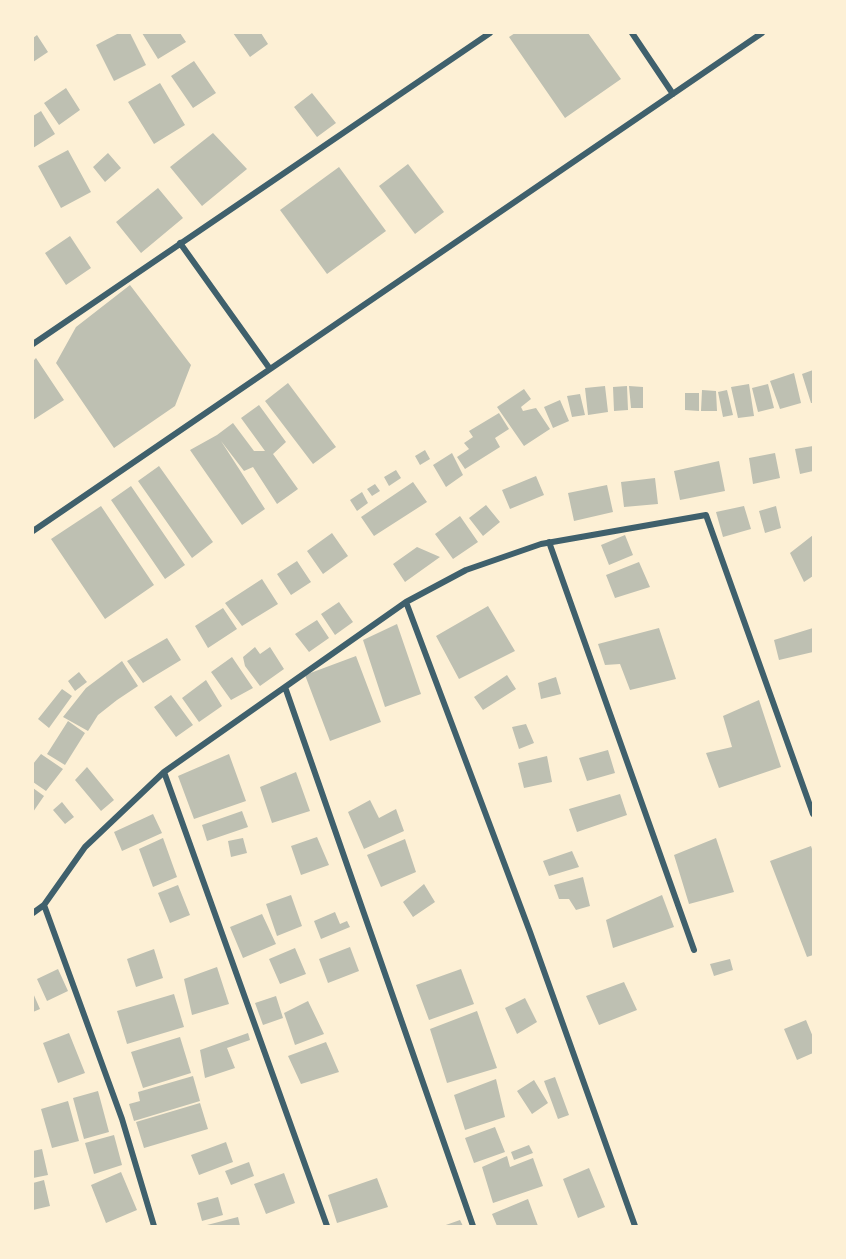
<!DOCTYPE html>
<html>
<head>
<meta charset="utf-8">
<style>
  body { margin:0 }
  #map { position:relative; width:846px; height:1259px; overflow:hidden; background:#fdf0d5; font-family:Inter,sans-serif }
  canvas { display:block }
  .frame { position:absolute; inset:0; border:34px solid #fdf0d5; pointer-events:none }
</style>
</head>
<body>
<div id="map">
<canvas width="846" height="1259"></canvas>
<div class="frame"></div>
</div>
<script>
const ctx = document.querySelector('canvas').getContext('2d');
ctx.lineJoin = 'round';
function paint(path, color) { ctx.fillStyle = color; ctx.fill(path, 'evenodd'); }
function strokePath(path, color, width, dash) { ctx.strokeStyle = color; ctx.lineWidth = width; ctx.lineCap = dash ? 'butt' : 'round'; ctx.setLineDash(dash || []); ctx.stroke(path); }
paint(new Path2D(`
  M119,33H130L146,65L114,81L96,45Z
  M142,33H180L186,42L158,59Z
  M233,33H261L268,44L250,57Z
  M515,33H588L621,79L565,118L509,37Z
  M37,35L48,52L33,62V38Z
  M194,61L216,93L193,108L171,76Z
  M160,83L185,125L154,144L128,102Z
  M66,88L80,110L59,125L44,103Z
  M312,93L336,123L317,137L294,107Z
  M41,111L55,134L33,148V116Z
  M213,133L247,169L202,206L170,167Z
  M68,150L91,192L61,208L38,166Z
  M108,153L121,168L105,182L93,167Z
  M408,164L444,212L415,234L379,186Z
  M339,167L386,231L327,274L280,210Z
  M158,188L183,218L141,253L116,222Z
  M70,236L91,268L66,285L45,253Z
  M130,285L191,365L175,406L114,448L56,363L76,327Z
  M36,358L64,400L33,420V361Z
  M813,370V403H811L802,374Z
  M794,373L801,403L780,409L770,381Z
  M288,383L336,447L313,464L265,401Z
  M749,384L754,416L738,418L731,387Z
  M768,384L774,408L758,412L752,388Z
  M605,386L608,412L588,415L585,388Z
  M627,386L628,410L614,411L613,387Z
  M629,386L643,387V408H631Z
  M524,389L531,399L521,407L523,411L536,408L550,429L524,446L497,407Z
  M702,390L716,391L717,411H701Z
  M727,390L733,415L723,417L718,392Z
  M685,393H699V411L685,410Z
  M580,394L585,415L572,417L567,396Z
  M560,400L569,421L553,428L544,407Z
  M259,405L286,442L273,454L298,489L277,504L253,467L244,471L221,441L265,509L242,525L190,450L217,435L233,423L254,451H265L241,418Z
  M499,413L509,429L495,438L500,447L465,469L457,457L469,449L464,443L473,437L469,431Z
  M813,446V471L800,474L795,449Z
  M425,450L430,459L420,465L415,456Z
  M452,453L463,475L446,487L433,465Z
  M775,453L780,478L753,484L749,458Z
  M719,461L725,491L680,500L674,471Z
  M159,466L213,542L192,558L138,481Z
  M396,470L401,478L389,486L384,477Z
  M536,476L544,495L510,509L502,490Z
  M655,478L658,504L624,507L621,482Z
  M413,482L427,502L374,536L361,517Z
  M375,484L380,491L372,496L367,489Z
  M607,485L613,512L574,521L568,493Z
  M131,486L185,565L165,579L111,500Z
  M362,492L368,503L357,511L350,500Z
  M486,505L500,522L483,536L469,518Z
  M101,506L154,585L105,619L51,539Z
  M744,506L751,529L723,537L716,512Z
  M776,506L781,528L765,533L759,511Z
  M460,516L478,542L453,559L435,534Z
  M332,533L348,556L323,574L307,551Z
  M625,535L633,555L609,565L601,545Z
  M813,535V576L804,582L790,553Z
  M417,547L440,557L405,582L393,564Z
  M297,561L311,582L291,595L277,574Z
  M639,562L650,587L615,598L606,575Z
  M262,579L278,604L242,626L225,603Z
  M339,602L353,622L335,635L321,614Z
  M488,606L515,651L459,679L436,636Z
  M223,608L237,629L208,648L195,626Z
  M317,620L329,638L309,652L295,634Z
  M397,624L421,694L385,707L363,640Z
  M659,628L676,679L630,690L620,664L605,665L598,644Z
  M813,628V652L779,660L774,640Z
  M167,638L181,660L143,683L127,661Z
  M255,647L260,654L270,647L284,669L260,686L245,666L243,657Z
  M356,656L381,722L330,741L305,675Z
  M232,657L253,688L231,700L211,672Z
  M122,661L138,686L117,700L98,715L88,731L63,717L86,688Z
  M79,672L87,682L75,691L68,681Z
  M507,675L516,689L483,710L474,697Z
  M556,677L561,694L541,699L538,683Z
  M206,680L222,706L199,722L182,698Z
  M62,689L72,696L49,728L38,719Z
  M171,695L193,725L176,737L154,707Z
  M759,700L781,767L719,788L706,753L732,747L723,716Z
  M68,721L85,733L65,765L47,754Z
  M526,724L534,743L519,749L512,727Z
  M608,750L615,773L587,781L579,758Z
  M41,754L63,769L46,791L33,782V764Z
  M229,754L246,801L194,819L178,776Z
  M547,756L552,782L524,788L518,763Z
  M87,767L114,800L101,811L75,780Z
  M296,772L310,811L272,823L260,787Z
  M33,788L44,796L33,812Z
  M620,794L627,815L577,832L569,809Z
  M370,800L379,818L396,809L404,831L364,849L348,812Z
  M62,802L74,817L65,824L53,810Z
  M242,811L248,827L207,841L202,825Z
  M153,814L162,833L122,851L114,832Z
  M317,837L329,865L301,875L291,846Z
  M163,838L177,877L153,887L139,849Z
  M243,838L247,853L231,857L228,841Z
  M716,838L734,892L689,904L674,855Z
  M405,839L416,872L381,887L367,855Z
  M811,846L813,852V955L807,957L770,861Z
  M572,851L579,867L549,876L543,861Z
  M583,877L590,906L576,910L569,899H559L554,885Z
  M424,884L435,902L413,917L403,902Z
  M178,885L190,915L170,923L158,893Z
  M291,895L302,926L277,936L266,904Z
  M662,895L674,927L613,948L606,920Z
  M335,912L340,924L347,921L350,927L321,939L314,921Z
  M262,914L276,944L243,958L230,927Z
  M350,947L359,971L328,983L319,959Z
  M295,948L306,974L280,984L269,959Z
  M154,949L163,978L136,987L127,959Z
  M730,959L733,970L714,976L710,964Z
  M217,967L229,1004L192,1015L184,979Z
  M58,969L68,991L47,1001L37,979Z
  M461,969L474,1004L429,1020L416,985Z
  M624,982L637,1010L599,1025L586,996Z
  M33,993L40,1009L33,1012Z
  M174,994L184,1027L127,1044L117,1011Z
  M276,996L283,1018L263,1025L255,1003Z
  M525,998L537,1022L517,1034L505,1008Z
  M308,1001L324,1034L295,1045L284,1013Z
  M477,1011L497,1068L447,1083L430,1029Z
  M806,1020L813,1037V1053L797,1060L784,1029Z
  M69,1033L85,1073L58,1083L43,1043Z
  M248,1033L250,1040L227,1048L235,1068L205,1078L200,1050Z
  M180,1037L191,1073L143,1088L131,1052Z
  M326,1042L339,1072L301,1084L288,1056Z
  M193,1076L200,1101L134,1121L129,1104L140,1101L138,1092Z
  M555,1077L569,1115L558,1119L544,1081Z
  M496,1079L505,1117L465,1130L454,1095Z
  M534,1080L548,1103L532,1114L517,1091Z
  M98,1091L109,1132L84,1139L73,1098Z
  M68,1101L79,1141L52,1148L41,1109Z
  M200,1103L208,1129L144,1148L136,1122Z
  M495,1127L505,1152L474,1163L465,1138Z
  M114,1135L122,1165L94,1174L85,1143Z
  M226,1142L233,1162L199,1175L191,1155Z
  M529,1145L533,1153L514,1160L511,1152Z
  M42,1149L48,1175L33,1178V1151Z
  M507,1156L510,1167L533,1158L543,1186L493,1203L482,1167Z
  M249,1162L254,1176L231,1185L225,1171Z
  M589,1168L605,1207L578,1218L563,1179Z
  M121,1172L137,1210L106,1223L91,1185Z
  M284,1173L295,1203L266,1214L254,1184Z
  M377,1178L388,1207L337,1223L328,1195Z
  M44,1180L50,1206L33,1210V1183Z
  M218,1197L223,1215L202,1221L197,1203Z
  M528,1199L538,1226H497L492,1214Z
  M238,1217L240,1226H207V1225Z
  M460,1220L463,1226H443Z`), '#bec0b2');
strokePath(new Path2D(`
  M632,33L673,94
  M180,243L270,369
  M33,344L490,33
  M33,531L762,33
  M549,542L694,950
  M406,602L530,932L635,1226
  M285,687L473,1226
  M164,772L327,1226
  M44,905L122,1119L154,1226
  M33,913L44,905L85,847L164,772L406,602L466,570L541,544L706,515L813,814`), '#3f606c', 6);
</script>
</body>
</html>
